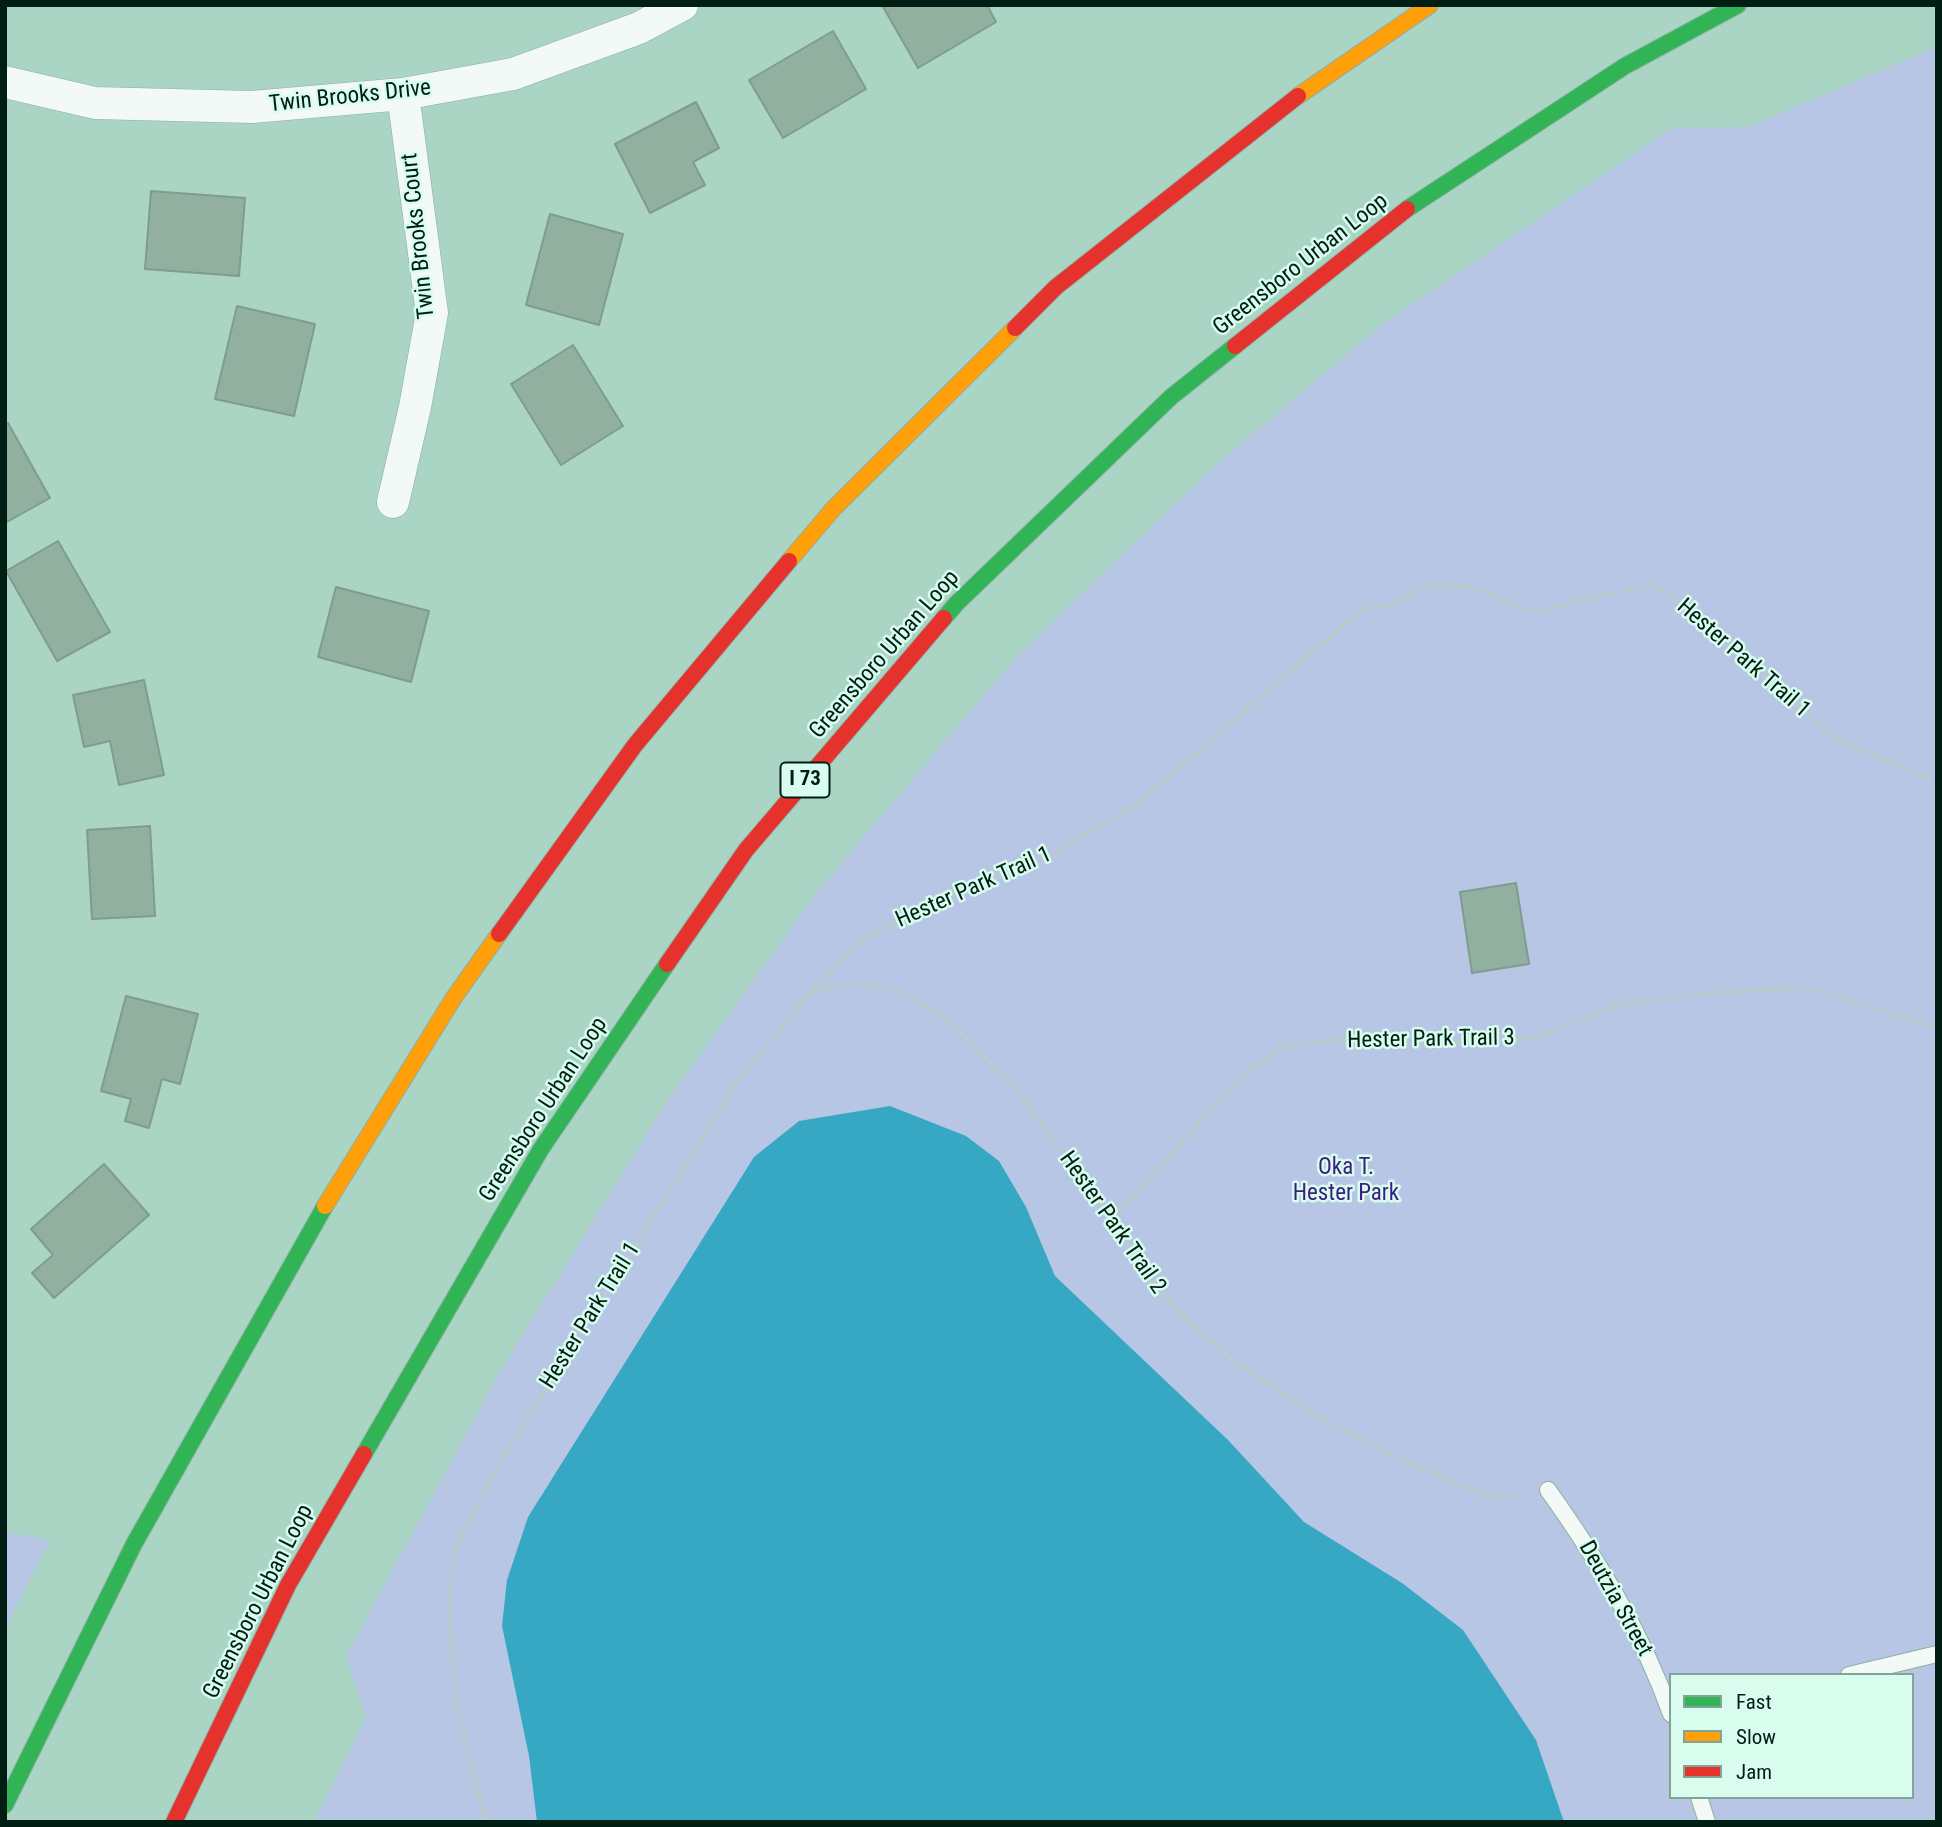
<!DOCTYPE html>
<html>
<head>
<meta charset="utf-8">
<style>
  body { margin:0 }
  #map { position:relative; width:1942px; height:1827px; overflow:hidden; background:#aad4c4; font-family:"Roboto Condensed",sans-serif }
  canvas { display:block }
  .frame { position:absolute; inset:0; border:7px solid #001e14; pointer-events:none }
  .legend { position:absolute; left:1669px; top:1673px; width:245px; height:126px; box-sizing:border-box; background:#d8fdee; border:2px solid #82a497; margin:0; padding:9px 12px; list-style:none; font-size:21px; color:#001e14 }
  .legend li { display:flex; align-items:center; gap:14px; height:35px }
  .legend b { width:35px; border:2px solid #82a497 }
</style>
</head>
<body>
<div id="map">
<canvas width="1942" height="1827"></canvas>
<div class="frame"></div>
<ul class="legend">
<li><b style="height:9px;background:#30b455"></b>Fast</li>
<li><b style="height:9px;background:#ff9f0a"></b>Slow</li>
<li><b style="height:9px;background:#e5322d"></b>Jam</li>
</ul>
</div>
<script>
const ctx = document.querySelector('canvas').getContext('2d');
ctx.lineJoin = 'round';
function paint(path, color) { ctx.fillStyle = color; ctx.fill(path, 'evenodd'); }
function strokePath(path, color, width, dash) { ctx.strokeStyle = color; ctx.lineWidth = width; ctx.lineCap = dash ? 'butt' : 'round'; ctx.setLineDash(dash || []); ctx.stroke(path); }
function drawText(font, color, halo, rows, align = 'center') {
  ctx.font = font + ' "Roboto Condensed",sans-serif'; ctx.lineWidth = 5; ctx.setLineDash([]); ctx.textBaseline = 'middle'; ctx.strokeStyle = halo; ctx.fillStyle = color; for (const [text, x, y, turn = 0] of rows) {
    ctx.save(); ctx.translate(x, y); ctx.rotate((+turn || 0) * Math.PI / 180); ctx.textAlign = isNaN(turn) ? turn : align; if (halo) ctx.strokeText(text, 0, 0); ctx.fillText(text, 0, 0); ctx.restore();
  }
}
paint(new Path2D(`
  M1937,47V1822H314L366,1717L346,1656L501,1370L668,1100L817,892L1020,653L1215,466L1383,324L1672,128L1748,127ZM1671,1675H1912V1797H1671Z
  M5,1532L50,1540L5,1629Z`), '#b7c6e4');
paint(new Path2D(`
  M890,1106L966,1136L999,1161L1026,1207L1055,1276L1228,1440L1304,1522L1402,1583L1463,1630L1536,1740L1564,1822H537L529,1756L502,1626L507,1580L528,1517L754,1157L799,1121Z`), '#36a8c4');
const building = new Path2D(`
  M882,5H987L996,22L918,68Z
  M833,31L866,89L783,138L749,80Z
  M696,102L719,148L693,162L705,185L650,213L615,144Z
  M151,191L245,198L239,276L145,269Z
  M550,214L623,234L599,325L526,305Z
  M237,306L315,324L294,416L215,399Z
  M573,345L623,426L561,465L511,384Z
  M8,423L50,498L5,523V425Z
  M58,541L110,632L57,661L6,571Z
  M336,587L429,611L411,682L318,657Z
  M144,680L164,775L119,785L110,741L84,747L73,695Z
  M150,826L155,916L92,919L87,830Z
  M1516,883L1529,964L1472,973L1460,892Z
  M126,996L198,1014L180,1084L162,1079L149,1128L125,1121L131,1099L101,1091Z
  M104,1164L149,1215L54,1298L32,1273L53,1255L31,1229Z`);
paint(building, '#92b0a0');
strokePath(building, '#7f9c8c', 2);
const lane = new Path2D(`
  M1548,1490C1598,1560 1642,1633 1671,1714
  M1849,1675L1937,1654
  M1699,1797L1707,1822`);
const street = new Path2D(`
  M5,82L95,103L252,107L403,94L513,74L639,28L682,5
  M393,502L415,407L432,313L403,94`);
const fast = new Path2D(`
  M1407,209L1625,66L1738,5
  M944,618L957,603L1171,397L1235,346
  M364,1454L541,1149L667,964
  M5,1805L134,1544L325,1206`);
const slow = new Path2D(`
  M1298,96L1430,5
  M789,561L834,508L1015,328
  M325,1206L453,999L499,934`);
const jam = new Path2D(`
  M1015,328L1056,287L1298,96
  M1235,346L1407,209
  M499,934L635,745L789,561
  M667,964L746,850L944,618
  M174,1822L288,1585L364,1454`);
strokePath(lane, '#8dafa2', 18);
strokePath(street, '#8dafa2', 33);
strokePath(fast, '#8dafa2', 18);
strokePath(slow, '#8dafa2', 18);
strokePath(jam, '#8dafa2', 18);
strokePath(new Path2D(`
  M812,991L861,983L903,993L947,1019L1015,1088L1112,1220L1159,1292L1228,1357L1328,1423L1418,1467L1491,1497L1522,1494
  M1112,1220L1241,1076L1282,1047L1338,1040L1444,1042L1531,1039L1618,1005L1712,993L1807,987L1937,1028
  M485,1822L456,1700L449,1610L455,1548L494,1472L736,1084L811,991L860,941L938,901L1060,850L1138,803L1363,609L1393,604L1430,585L1472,587L1535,613L1575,601L1654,585L1704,620L1836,739L1937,782`), '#beccc7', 4.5, [5, 3.5]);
strokePath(lane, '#f2f9f6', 16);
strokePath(street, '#f2f9f6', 32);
strokePath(fast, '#30b455', 16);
strokePath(slow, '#ff9f0a', 16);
strokePath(jam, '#e5322d', 16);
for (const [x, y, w] of [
  [805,780,49]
]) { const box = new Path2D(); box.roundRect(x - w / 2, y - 17.5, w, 35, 5); ctx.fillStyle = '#d8fdee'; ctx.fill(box); strokePath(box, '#001e14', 2); }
drawText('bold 21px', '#001e14', null, [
  ["I 73",805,780]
]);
drawText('23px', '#001e14', '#d8fdee', [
  ["Twin Brooks Drive",350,97,-6],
  ["Twin Brooks Court",419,236,-96],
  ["Greensboro Urban Loop",1301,265,-38],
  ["Greensboro Urban Loop",885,655,-49],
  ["Hester Park Trail 1",1743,659,41],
  ["Hester Park Trail 1",974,888,-24],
  ["Hester Park Trail 3",1431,1040,-1],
  ["Greensboro Urban Loop",544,1110,-57],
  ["Hester Park Trail 2",1112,1223,55],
  ["Hester Park Trail 1",591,1316,-58],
  ["Deutzia Street",1615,1599,61],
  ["Greensboro Urban Loop",259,1602,-63]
]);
drawText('23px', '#3b1d7f', '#d8fdee', [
  ["Oka T.",1346,1168],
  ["Hester Park",1346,1194]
]);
</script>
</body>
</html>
